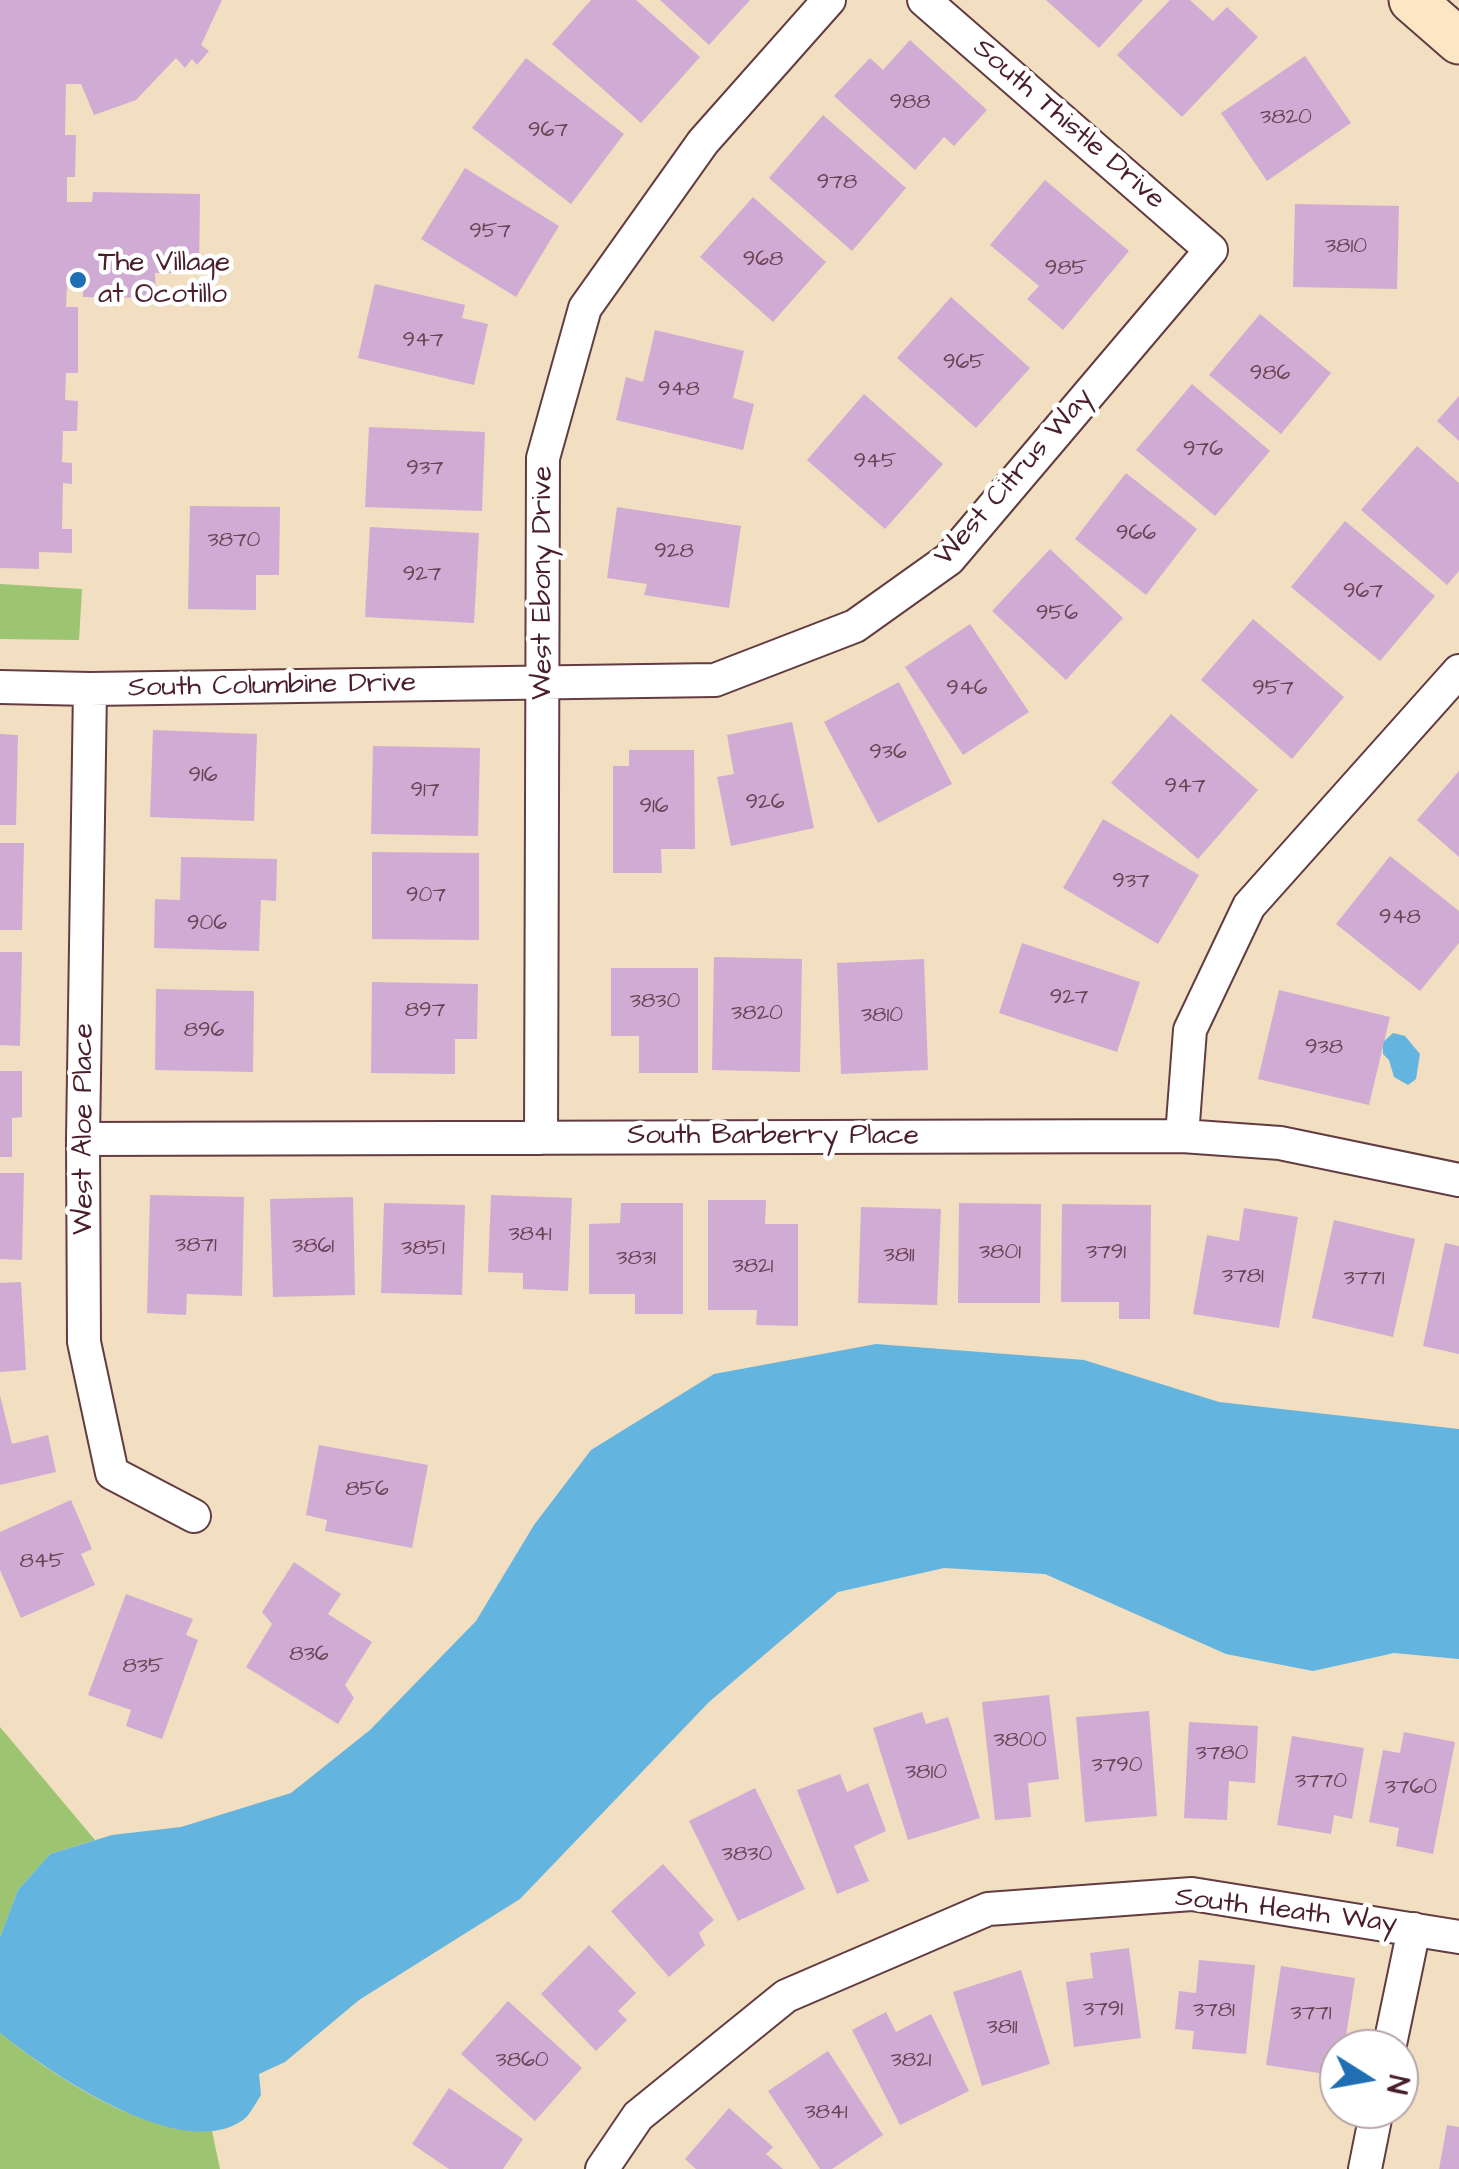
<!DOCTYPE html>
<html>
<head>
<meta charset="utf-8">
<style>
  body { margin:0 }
  #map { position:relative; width:1459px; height:2169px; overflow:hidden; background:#f2dec1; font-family:"Architects Daughter",sans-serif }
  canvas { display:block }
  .north { position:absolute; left:1319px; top:2029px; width:100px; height:100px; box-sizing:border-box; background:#fff; border:2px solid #b7a5aa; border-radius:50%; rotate:101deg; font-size:28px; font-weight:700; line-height:40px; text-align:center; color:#4a1f2b }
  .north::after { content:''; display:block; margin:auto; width:35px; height:45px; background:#1f6fb2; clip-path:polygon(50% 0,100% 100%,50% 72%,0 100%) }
</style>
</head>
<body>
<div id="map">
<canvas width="1459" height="2169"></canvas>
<div class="north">N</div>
</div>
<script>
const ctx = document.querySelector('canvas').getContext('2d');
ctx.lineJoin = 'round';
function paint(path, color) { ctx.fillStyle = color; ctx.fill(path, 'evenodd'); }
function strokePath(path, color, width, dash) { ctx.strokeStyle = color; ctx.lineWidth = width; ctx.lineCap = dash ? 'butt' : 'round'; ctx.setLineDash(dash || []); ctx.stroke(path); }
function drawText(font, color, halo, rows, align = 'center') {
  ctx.font = font + ' "Architects Daughter",sans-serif'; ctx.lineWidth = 9; ctx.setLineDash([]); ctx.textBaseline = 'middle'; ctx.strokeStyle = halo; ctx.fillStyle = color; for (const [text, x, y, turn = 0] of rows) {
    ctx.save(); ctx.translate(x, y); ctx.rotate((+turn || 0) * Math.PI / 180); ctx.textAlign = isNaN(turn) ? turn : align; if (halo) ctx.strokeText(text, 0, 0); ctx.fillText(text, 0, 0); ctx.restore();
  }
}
paint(new Path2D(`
  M0,584L82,589L79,640L0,639Z
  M0,1727L95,1840L50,1854L18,1890L0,1937Z
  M0,2033C53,2076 142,2135 212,2131L220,2169H0Z`), '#9dc571');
paint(new Path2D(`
  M1393,1033L1405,1036L1420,1054L1416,1079L1408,1085L1394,1077L1389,1060L1383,1054V1042Z
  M876,1344L1084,1360L1219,1402L1459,1429V1659L1394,1653L1313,1671L1226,1654L1045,1574L944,1568L838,1592L709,1702L520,1899L359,2000L285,2062L259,2074L261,2095C256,2102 250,2115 243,2120C181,2164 48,2072 0,2033V1937L18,1890L50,1854L112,1835L181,1827L291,1793L370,1730L476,1621L534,1525L591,1450L714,1374Z`), '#63b4de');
paint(new Path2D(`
  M0,0H222L201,45L209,51L197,65L192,59L185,68L176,58L136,100L94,115L81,84H66L65,135H76L75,177H67V202H92L93,192L200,194L199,273H155L156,298L83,297V287L67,286L66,307H78V373H66L65,400L78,401L77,431H63L62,462L72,463V484L63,483L62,529H72V553L39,552V569L0,568Z
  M591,0H636L700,57L641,123L552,44Z
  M660,0H750L709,45Z
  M1046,0H1143L1099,48Z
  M1170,0H1190L1213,21L1227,7L1258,37L1182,117L1117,55Z
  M910,40L987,110L954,146L944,137L915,170L834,96L870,58L883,70Z
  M1305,56L1351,123L1267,181L1221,113Z
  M526,58L624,134L571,204L472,128Z
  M823,115L906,188L852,251L769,178Z
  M465,168L559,226L516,297L421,239Z
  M1045,180L1129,251L1063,330L1027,299L1039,286L990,245Z
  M753,197L826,262L773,322L700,257Z
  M1295,204L1399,206L1397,289L1293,287Z
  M375,284L465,305L462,318L488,324L474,385L358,358Z
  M951,297L1030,368L976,428L897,358Z
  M1260,314L1331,373L1281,434L1209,375Z
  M655,330L744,351L733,398L754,404L743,450L616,420L626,377L643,382Z
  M1192,384L1270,451L1215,516L1136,450Z
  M864,394L943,464L885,529L807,460Z
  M1459,396V441L1437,421Z
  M369,427L485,432L482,511L365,507Z
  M1417,446L1459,483V571L1447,585L1361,510Z
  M1126,473L1197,529L1146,595L1075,539Z
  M190,506L280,507L279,575H256V610L188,609Z
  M617,507L741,526L729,608L644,595L647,584L607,578Z
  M1345,521L1435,596L1380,661L1291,587Z
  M370,527L479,533L474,623L365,617Z
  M1050,549L1123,618L1066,680L992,611Z
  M1253,619L1344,697L1292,759L1201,680Z
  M970,624L1029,712L963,755L905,667Z
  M899,682L952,784L878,823L824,722Z
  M1171,714L1258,790L1198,859L1111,783Z
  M792,722L814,828L731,846L717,777L734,774L727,735Z
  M153,730L257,734L254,821L150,817Z
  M0,734L18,735L16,825H0Z
  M373,746L480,748L478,836L371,834Z
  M629,750H694L695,849H661L662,873H613V766H629Z
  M1459,771V857L1417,820Z
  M1103,819L1199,875L1158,944L1063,888Z
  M0,843H24L22,930H0Z
  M372,852L479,853V940L372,939Z
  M1390,856L1459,911V943L1420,991L1336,924Z
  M181,857L277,859L276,901L261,900L259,951L154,948L155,899L180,900Z
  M1022,943L1140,982L1117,1052L999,1013Z
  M0,952H22L20,1046L0,1045Z
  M714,957L802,959L800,1072L712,1070Z
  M924,959L928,1070L841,1074L837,963Z
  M611,968H698V1073H639V1036H611Z
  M372,982L478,984L477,1039H455V1074L371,1073Z
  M156,989L254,991L253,1072L155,1070Z
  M1279,990L1390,1017L1369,1105L1258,1079Z
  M0,1071H22V1117L12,1118V1157H0Z
  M0,1173H24L22,1260L0,1259Z
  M150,1195L244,1197L242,1296L187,1294L186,1315L147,1313Z
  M491,1195L572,1198L568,1291L523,1289V1273L488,1272Z
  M353,1197L355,1295L273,1297L270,1199Z
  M708,1200H766L765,1224H798V1326L756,1325L757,1310H708Z
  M384,1203L465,1205L462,1295L381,1293Z
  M621,1203H683V1314H635V1294H589V1224L620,1223Z
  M959,1203L1041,1204L1040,1303H958Z
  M1062,1204L1151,1205L1150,1319H1119V1302H1061Z
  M861,1207L941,1209L937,1305L858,1303Z
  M1244,1208L1298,1217L1279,1328L1193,1314L1207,1235L1239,1241Z
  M1334,1220L1415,1239L1393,1337L1312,1318Z
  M1445,1243L1459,1246V1354L1423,1346Z
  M21,1282L26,1370L0,1372V1283Z
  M0,1395L12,1444L48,1435L56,1472L0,1485Z
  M319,1445L428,1465L412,1548L325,1531L327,1520L306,1515Z
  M71,1500L92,1549L81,1554L95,1585L21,1618L0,1570V1532Z
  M294,1562L341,1594L328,1614L372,1642L345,1685L354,1698L338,1724L246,1667L272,1624L262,1612Z
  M126,1594L193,1619L186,1635L198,1640L162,1739L126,1726L131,1710L88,1695Z
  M1049,1695L1059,1779L1028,1783L1031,1817L995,1820L982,1702Z
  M1149,1711L1157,1816L1085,1822L1076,1717Z
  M922,1712L926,1724L948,1717L980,1818L908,1840L873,1728Z
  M1189,1722L1258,1726L1255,1783L1229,1781L1227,1820L1184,1818Z
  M1404,1732L1455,1742L1433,1854L1396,1846L1399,1828L1369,1822L1383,1750L1400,1753Z
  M1292,1736L1364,1748L1352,1819L1334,1815L1331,1834L1277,1825Z
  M840,1774L847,1792L868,1783L886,1831L854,1846L869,1881L837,1894L797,1790Z
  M755,1788L805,1889L738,1921L689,1821Z
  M663,1864L714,1920L699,1933L705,1945L669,1977L611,1911Z
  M589,1945L636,1993L618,2011L627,2020L596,2051L541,1994Z
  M1129,1948L1141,2038L1074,2047L1066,1982L1093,1978L1090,1953Z
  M1199,1960L1255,1965L1246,2054L1192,2049L1194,2031L1175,2029L1179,1991L1196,1993Z
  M1281,1966L1355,1978L1344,2049H1339V2076L1266,2065Z
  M1021,1970L1050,2064L982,2086L953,1992Z
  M508,2001L582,2068L535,2121L461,2054Z
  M886,2012L896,2032L931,2014L969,2091L900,2125L852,2030Z
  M828,2051L883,2135L832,2169H820L768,2091Z
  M449,2088L523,2139L503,2169H449L412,2144Z
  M729,2108L773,2147L766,2154L783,2169H696L685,2159Z
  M1447,2125L1459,2127V2169H1439Z`), '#d0acd4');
const street = new Path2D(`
  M0,687L90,689L715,680L855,626L949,559L1211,250L924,0
  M90,689L83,1139L84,1342L112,1473L194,1516
  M1182,1136L1190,1030L1249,906L1459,671
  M541,1138L543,458L585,308L703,142L829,0
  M83,1139L1182,1136L1280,1143L1459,1180
  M1389,2049L1414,1929
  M602,2169L638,2116L786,1996L988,1909L1192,1894L1459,1937
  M1365,2169L1377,2109`);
const secondary = new Path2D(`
  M1412,0L1459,41`);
strokePath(street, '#633c42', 36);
strokePath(secondary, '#633c42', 49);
strokePath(street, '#fff', 32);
strokePath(secondary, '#fce6c4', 45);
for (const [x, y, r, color] of [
  [78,280,10,"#1f6fb2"]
]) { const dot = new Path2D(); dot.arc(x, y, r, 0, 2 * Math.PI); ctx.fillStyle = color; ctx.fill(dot); strokePath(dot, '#fff', 4); }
drawText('22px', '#6c4255', null, [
  ["988",910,103],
  ["3820",1286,118],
  ["967",548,131],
  ["978",837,183],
  ["957",490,232],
  ["3810",1346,247],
  ["968",763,260],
  ["985",1066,269],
  ["947",423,341],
  ["965",964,363],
  ["986",1270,374],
  ["948",679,390],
  ["976",1203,450],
  ["945",875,462],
  ["937",425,469],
  ["966",1136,534],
  ["3870",234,541],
  ["928",674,552],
  ["927",422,575],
  ["967",1363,592],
  ["956",1057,614],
  ["946",967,689],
  ["957",1273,689],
  ["936",888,753],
  ["916",203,776],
  ["947",1185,787],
  ["917",425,791],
  ["926",765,803],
  ["916",654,807],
  ["937",1131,882],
  ["907",426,896],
  ["948",1400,918],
  ["906",207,924],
  ["927",1069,998],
  ["3830",655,1002],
  ["897",425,1011],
  ["3820",757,1014],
  ["3810",882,1016],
  ["896",204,1031],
  ["938",1324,1048],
  ["3841",530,1235],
  ["3871",196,1246],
  ["3861",313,1247],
  ["3851",423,1249],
  ["3801",1000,1253],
  ["3791",1106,1253],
  ["3811",899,1256],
  ["3831",636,1259],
  ["3821",753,1267],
  ["3781",1243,1277],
  ["3771",1364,1279],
  ["856",367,1490],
  ["845",42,1562],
  ["836",309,1655],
  ["835",143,1667],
  ["3800",1020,1741],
  ["3780",1222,1754],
  ["3790",1117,1766],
  ["3810",926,1773],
  ["3770",1321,1782],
  ["3760",1411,1788],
  ["3830",747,1855],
  ["3791",1103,2010],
  ["3781",1214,2011],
  ["3771",1311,2014],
  ["3811",1002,2028],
  ["3860",522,2061],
  ["3821",911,2061],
  ["3841",826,2113]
]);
drawText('28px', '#4a1f2b', '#fff', [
  ["South Thistle Drive",1068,125,41],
  ["West Citrus Way",1015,478,-49],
  ["West Ebony Drive",544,583,-90],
  ["South Columbine Drive",272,687,-1],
  ["West Aloe Place",85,1129,-90],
  ["South Barberry Place",773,1137],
  ["South Heath Way",1286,1912,7]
]);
drawText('28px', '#4a1f2b', '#fff', [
  ["The Village",98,264],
  ["at Ocotillo",98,296]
], 'left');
</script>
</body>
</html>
